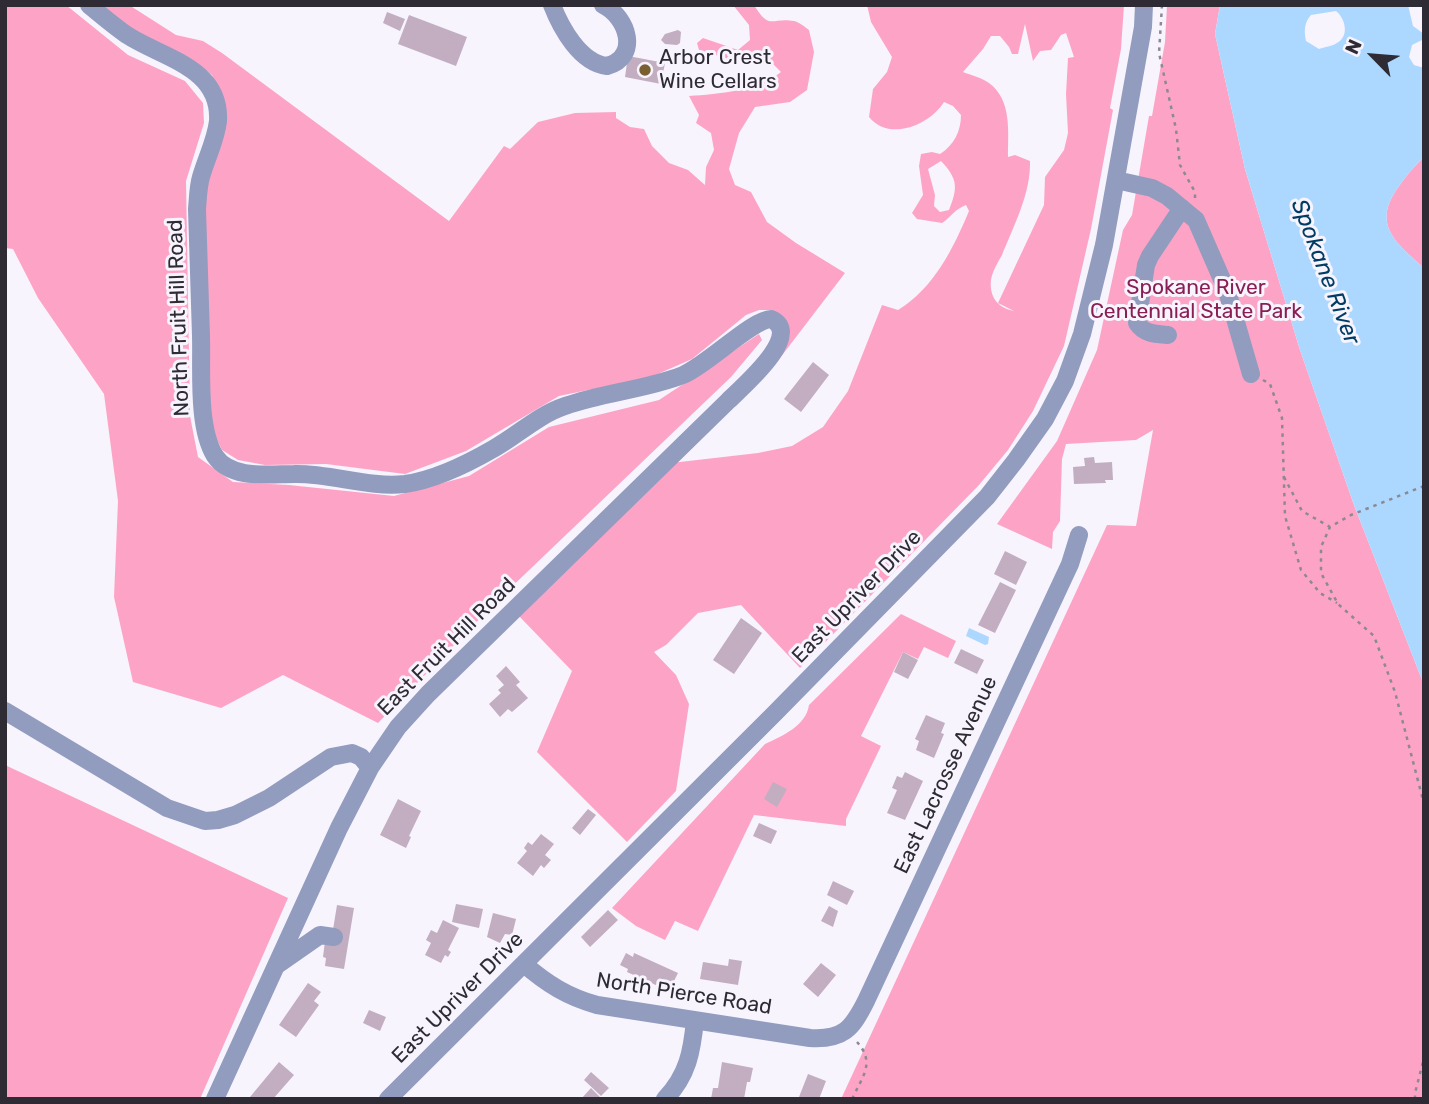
<!DOCTYPE html>
<html>
<head>
<meta charset="utf-8">
<style>
  body { margin:0 }
  #map { position:relative; width:1429px; height:1104px; overflow:hidden; background:#f7f4fe; font-family:Rubik,sans-serif }
  canvas { display:block }
  .frame { position:absolute; inset:0; border:7px solid #2e2b34; pointer-events:none }
  .north { position:absolute; left:1338px; top:21px; width:70px; height:70px; -webkit-text-stroke:5px #f7f4fe; paint-order:stroke; rotate:295deg; font-size:19px; font-weight:700; line-height:28px; text-align:center; color:#2e2b34 }
  .north::after { content:''; display:block; margin:auto; width:24px; height:32px; background:#2e2b34; clip-path:polygon(50% 0,100% 100%,50% 72%,0 100%) }
</style>
</head>
<body>
<div id="map">
<canvas width="1429" height="1104"></canvas>
<div class="frame"></div>
<div class="north">N</div>
</div>
<script>
const ctx = document.querySelector('canvas').getContext('2d');
ctx.lineJoin = 'round';
function paint(path, color) { ctx.fillStyle = color; ctx.fill(path, 'evenodd'); }
function strokePath(path, color, width, dash) { ctx.strokeStyle = color; ctx.lineWidth = width; ctx.lineCap = dash ? 'butt' : 'round'; ctx.setLineDash(dash || []); ctx.stroke(path); }
function drawText(font, color, halo, rows, align = 'center') {
  ctx.font = font + ' Rubik,sans-serif'; ctx.lineWidth = 6; ctx.setLineDash([]); ctx.textBaseline = 'middle'; ctx.strokeStyle = halo; ctx.fillStyle = color; for (const [text, x, y, turn = 0] of rows) {
    ctx.save(); ctx.translate(x, y); ctx.rotate((+turn || 0) * Math.PI / 180); ctx.textAlign = isNaN(turn) ? turn : align; if (halo) ctx.strokeText(text, 0, 0); ctx.fillText(text, 0, 0); ctx.restore();
  }
}
paint(new Path2D(`
  M5,5H66L128,55L185,81L203,103L204,123L186,181L190,416L198,457L233,482L289,485L394,496L469,476L549,427L659,400L759,334L762,340L731,377L501,597L378,723L283,675L221,708L133,682L114,597L118,501L104,394L38,298L13,249L5,248Z
  M100,5H129L176,35L203,41L222,53L449,221L504,146L510,149L538,122L575,113L616,112V118L630,127L644,129L652,146L669,163L688,170L705,185L706,167L714,150L711,133L696,123L699,115L689,96C719,94 757,91 781,72L773,64L739,62L699,50L697,43L703,38L738,50L750,40L749,25L733,5H754C770,31 771,17 794,21C799,22 805,27 809,30L814,52L807,90L790,102L755,107L739,133L729,169L735,185L751,192L767,222L796,243L845,273L780,358L790,334L784,318L770,310H759L746,315L692,359L651,377L559,396L466,451L405,474L326,464L265,465L238,460L222,450L213,432L209,395L202,207L222,105L212,75L191,60L130,28Z
  M867,5H1124L1121,49L1110,108L1113,110L1091,229L1064,346L1033,411L1008,450L979,485L800,668L741,605L698,613L666,645L654,652L676,675L689,704L676,791L627,842L537,752L572,671L518,615L671,463L758,453L792,446L823,427L848,391L882,305L898,310C934,288 953,249 969,211L966,205C955,209 951,217 942,223L917,219L912,213L923,195L919,166L921,154L932,152L940,154C954,145 961,131 961,115L953,106L944,102C930,125 889,142 869,117L873,89L887,72L892,57L871,22ZM1025,24L1033,61L1040,51L1051,50L1061,35L1066,33L1074,57L1068,58L1066,94L1068,133L1064,150L1045,177L1044,205L998,303L1014,311C998,308 989,297 991,280C992,272 998,262 1002,255C1014,225 1031,193 1030,161L1015,155L1008,157C1008,131 1012,100 989,83C982,78 971,75 963,72L983,49L991,36H1000L1009,47L1012,54H1018ZM941,161C958,179 958,188 949,210L940,212L934,206L935,195L928,169Z
  M1167,5H1220L1215,34L1245,169L1300,350L1354,505L1424,685V1099H841L1107,525L1136,526L1153,430L1136,440L1066,444L1062,459L1060,521L1053,532L1052,549L997,524L1057,441L1097,350L1123,230L1132,215L1149,116H1152L1165,42Z
  M1424,157V268C1395,242 1371,224 1399,186C1406,176 1414,166 1424,157Z
  M901,614L956,641L948,658L924,647L918,659L903,652L861,736L881,746L846,819V826L754,815L698,931L675,921L665,940L636,926L612,908L765,744C782,736 806,726 809,705Z
  M5,765L288,898L200,1099H5Z`), '#fda4c6');
paint(new Path2D(`
  M1220,5H1408L1413,26L1424,34V39L1412,45L1409,57L1414,65L1424,68V157C1414,166 1406,176 1399,186C1371,224 1395,242 1424,268V685L1354,505L1300,350L1245,169L1215,34ZM1336,11C1345,18 1350,36 1337,43C1333,46 1324,47 1319,49L1306,41C1304,31 1304,23 1311,15Z
  M969,628L989,637L988,644L985,645L966,636Z`), '#acd8ff');
paint(new Path2D(`
  M387,12L405,19L400,31L383,23Z
  M409,15L467,37L456,66L398,44Z
  M678,30L681,32L680,43L677,45L665,44L661,40L665,34Z
  M623,55L665,63L661,84L625,77L627,63Z
  M813,362L829,375L801,412L784,399Z
  M1094,457L1095,463L1112,462L1113,480H1105L1106,483L1074,484L1073,467L1085,466L1084,458Z
  M1005,551L1027,562L1016,585L994,574Z
  M1000,582L1016,590L995,633L978,625Z
  M741,618L762,633L734,674L713,660Z
  M961,649L984,660L977,674L954,663Z
  M903,652L918,660L908,679L894,672Z
  M506,666L520,682L516,685L528,698L512,712L508,709L500,717L489,704L501,693L498,690L504,685L496,676Z
  M926,715L945,723L941,733L944,734L934,758L916,750L919,741L915,739Z
  M905,772L923,781L905,820L887,813L897,790L892,788L897,776L902,778Z
  M773,782L787,789L777,807L764,799Z
  M398,799L421,811L409,836L411,837L406,848L380,835Z
  M588,809L596,815L580,835L572,828Z
  M759,823L777,831L771,844L753,836Z
  M541,834L554,844L545,855L551,860L544,868L541,865L533,876L517,863L527,851L524,848L528,842L532,845Z
  M833,881L854,891L847,905L827,895Z
  M456,904L483,909L479,928L452,922Z
  M337,905L354,908L344,969L325,966L326,958L323,957L325,941L331,942Z
  M829,906L838,911L833,927L821,921Z
  M608,910L618,920L590,947L581,937Z
  M493,913L516,919L512,935L505,934L500,943L487,937Z
  M443,920L459,928L448,950L451,952L448,957L445,955L441,963L425,955L431,943L426,940L431,930L437,933Z
  M626,953L633,957L634,953L678,973L669,991L627,972L628,969L620,965Z
  M729,959L742,961L738,985L700,979L703,962L728,966Z
  M821,963L836,975L818,997L803,984Z
  M308,983L321,992L314,1001L319,1005L296,1037L279,1025Z
  M369,1010L386,1017L380,1031L363,1023Z
  M279,1062L294,1075L273,1099H253L250,1097Z
  M722,1062L753,1068L750,1082H747L744,1099H711L713,1088H718Z
  M591,1072L609,1088L601,1096L584,1080Z
  M808,1074L826,1081L819,1099L799,1097Z
  M591,1088L602,1099H581Z`), '#c2aec0');
strokePath(new Path2D(`
  M1162,5L1159,53L1176,129L1180,165L1195,192V199
  M1263,380L1270,384L1282,418L1285,516L1301,570L1320,593L1337,603
  M1284,477L1302,511L1330,527
  M1424,486L1351,515L1330,527L1321,547V573L1338,604L1374,636L1395,692L1424,804
  M852,1099C862,1077 876,1063 857,1042
  M1415,1099V1093L1424,1058`), '#8c8993', 2.5, [3.5, 5]);
strokePath(new Path2D(`
  M89,5C101,15 114,26 127,35C162,58 221,67 218,121C216,140 206,159 201,177C198,187 198,199 197,209C198,252 200,294 201,336C202,370 197,427 215,456C231,480 270,474 294,474C331,473 368,488 405,484C434,480 467,464 493,449C518,435 538,415 565,406C604,392 645,390 683,375C707,365 753,319 771,319C805,334 742,387 728,401L428,694L398,727L370,768L339,828L215,1099
  M552,5C561,28 580,63 607,66C640,57 628,17 603,5
  M1116,180L1152,188L1167,196L1196,220L1227,291L1251,374
  M1168,335C1156,334 1144,334 1137,323L1146,265L1150,256L1182,208
  M5,711L167,808L205,821L218,820L235,815L269,798L331,757L352,753L361,757L370,768
  M524,964C547,984 568,997 597,1005L810,1038C843,1040 852,1029 866,1001L1070,564L1079,535
  M277,965L320,935L334,937
  M388,1099L775,713L987,497L1016,460L1045,419L1065,381L1082,334L1104,245L1143,27L1144,5
  M665,1099C688,1075 692,1051 695,1020`), '#929cbf', 18);
for (const [x, y, r, color] of [
  [645,70,7,"#7a5f31"]
]) { const dot = new Path2D(); dot.arc(x, y, r, 0, 2 * Math.PI); ctx.fillStyle = color; ctx.fill(dot); strokePath(dot, '#f7f4fe', 2.5); }
drawText('21px', '#2e2b34', '#f7f4fe', [
  ["Arbor Crest",659,58],
  ["Wine Cellars",659,82]
], 'left');
drawText('21px', '#891e52', '#f7f4fe', [
  ["Spokane River",1196,288],
  ["Centennial State Park",1196,312]
]);
drawText('21px', '#2e2b34', '#f7f4fe', [
  ["North Fruit Hill Road",179,318,-92],
  ["East Upriver Drive",857,597,-46],
  ["East Fruit Hill Road",447,647,-45],
  ["East Lacrosse Avenue",946,775,-65],
  ["North Pierce Road",684,994,9],
  ["East Upriver Drive",458,998,-45]
]);
drawText('italic 23px', '#003c63', '#f7f4fe', [
  ["Spokane River",1325,272,69]
]);
</script>
</body>
</html>
